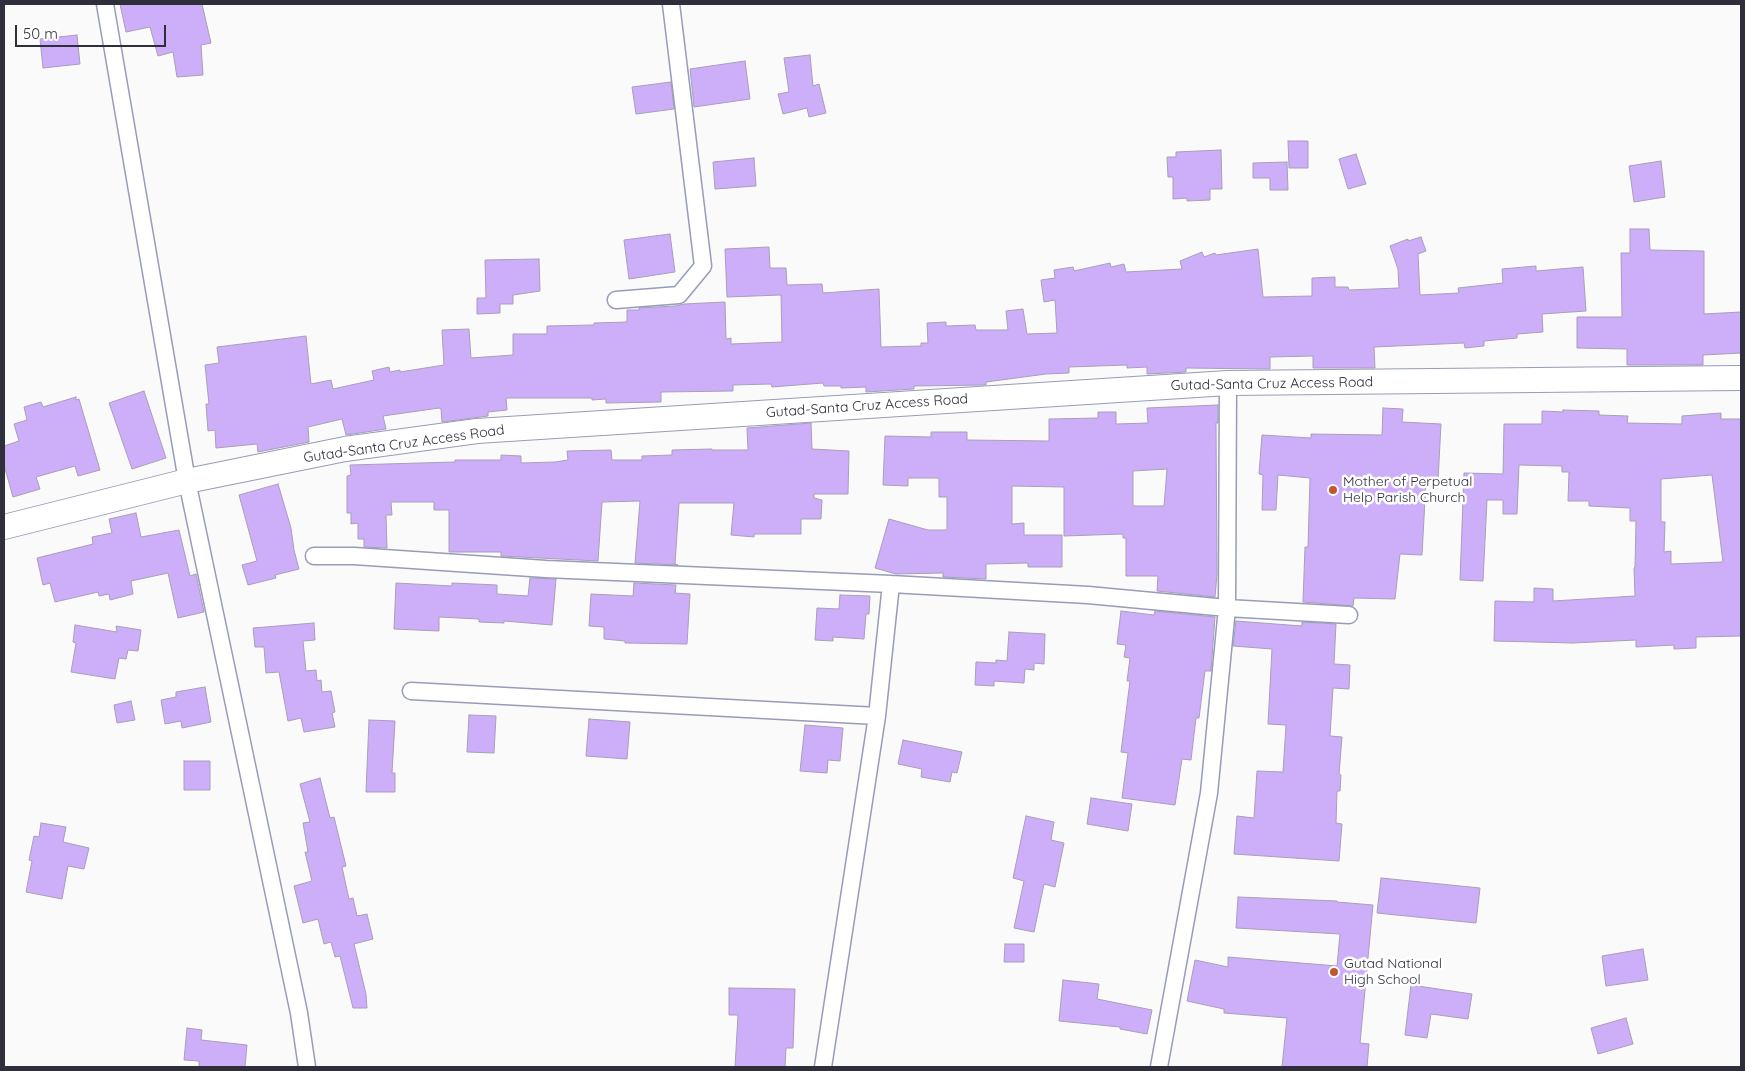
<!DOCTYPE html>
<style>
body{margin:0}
#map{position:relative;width:1745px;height:1071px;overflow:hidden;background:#fafafa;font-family:Quicksand,sans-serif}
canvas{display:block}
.frame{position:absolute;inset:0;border:5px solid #2e2f3b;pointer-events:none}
.scale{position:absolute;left:15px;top:25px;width:151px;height:22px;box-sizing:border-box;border:2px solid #2e2f3b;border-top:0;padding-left:6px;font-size:15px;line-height:18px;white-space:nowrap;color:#2e2f3b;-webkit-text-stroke:4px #fff;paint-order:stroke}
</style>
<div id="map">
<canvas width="1745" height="1071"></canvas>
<div class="frame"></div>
<div class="scale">50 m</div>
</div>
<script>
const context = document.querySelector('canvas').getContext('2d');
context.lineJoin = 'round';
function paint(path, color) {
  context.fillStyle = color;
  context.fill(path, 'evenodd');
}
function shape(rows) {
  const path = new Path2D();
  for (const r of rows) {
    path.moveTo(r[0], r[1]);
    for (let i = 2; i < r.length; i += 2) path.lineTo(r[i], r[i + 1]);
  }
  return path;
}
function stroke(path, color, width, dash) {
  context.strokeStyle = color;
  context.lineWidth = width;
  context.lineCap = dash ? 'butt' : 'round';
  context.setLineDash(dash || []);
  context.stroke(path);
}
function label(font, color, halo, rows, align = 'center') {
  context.font = font + ' Quicksand,sans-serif';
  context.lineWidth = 5;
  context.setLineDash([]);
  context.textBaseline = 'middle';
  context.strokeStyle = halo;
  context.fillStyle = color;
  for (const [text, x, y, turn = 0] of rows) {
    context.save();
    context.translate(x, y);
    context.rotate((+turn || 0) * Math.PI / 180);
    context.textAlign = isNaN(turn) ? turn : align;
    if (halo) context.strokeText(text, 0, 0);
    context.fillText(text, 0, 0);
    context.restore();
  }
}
const building = shape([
 [120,4,202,4,211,43,201,45,203,75,177,77,173,52,158,56,150,27,126,32,120,4],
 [77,35,80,64,43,68,40,39,77,35],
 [810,55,813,86,819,84,826,113,809,117,807,108,783,114,778,94,789,92,784,58,810,55],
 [745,61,750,99,694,107,690,69,745,61],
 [671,82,674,109,636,114,632,87,671,82],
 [1288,141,1308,141,1308,168,1289,168,1288,141],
 [1221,150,1222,189,1210,189,1210,200,1187,201,1187,198,1173,199,1173,177,1168,177,1167,157,1176,157,1176,152,1221,150],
 [1356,154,1366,184,1348,189,1339,159,1356,154],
 [754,158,756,186,715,189,713,162,754,158],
 [1661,161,1665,197,1634,202,1629,166,1661,161],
 [1287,162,1288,190,1270,190,1270,178,1253,178,1253,163,1287,162],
 [1630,229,1649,229,1650,250,1704,251,1704,314,1741,312,1741,353,1703,355,1703,365,1627,365,1627,349,1577,348,1577,317,1622,317,1621,253,1630,253,1630,229],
 [670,234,675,272,629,279,624,240,670,234],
 [1421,237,1426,251,1418,254,1420,295,1459,293,1458,288,1503,283,1502,269,1536,266,1536,271,1583,267,1586,311,1542,314,1543,332,1517,334,1517,338,1484,341,1484,346,1465,348,1464,343,1374,347,1375,368,1313,368,1313,356,1270,357,1270,369,1186,368,1186,372,1147,374,1147,367,1127,368,1127,365,1069,367,1069,373,1046,374,986,382,986,385,914,386,914,389,866,392,866,387,841,388,841,386,824,386,823,383,772,387,771,384,733,385,733,391,661,392,661,402,606,403,606,399,592,400,592,398,506,398,507,410,488,412,488,416,442,422,441,409,439,408,383,416,386,429,346,435,342,419,308,427,309,442,258,452,257,444,216,448,215,430,208,431,206,404,209,404,205,365,219,363,217,347,306,336,311,384,331,380,333,389,374,380,372,371,389,367,390,372,400,370,400,372,444,365,442,330,469,329,471,358,513,355,513,334,547,334,547,326,594,325,594,323,627,322,627,310,639,310,639,308,675,306,684,304,725,302,726,339,731,338,731,344,782,342,781,295,727,297,725,249,769,247,770,268,786,268,787,285,822,284,823,293,879,289,881,347,921,346,921,343,928,343,927,323,946,322,946,326,975,325,976,330,1008,330,1006,311,1023,309,1027,334,1057,333,1055,300,1044,302,1041,280,1055,278,1054,270,1073,267,1074,271,1110,263,1111,267,1124,264,1126,272,1182,269,1180,261,1202,252,1204,257,1215,253,1216,255,1258,249,1263,297,1312,296,1312,278,1335,277,1335,287,1348,287,1349,290,1399,288,1398,269,1390,246,1408,239,1408,241,1421,237],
 [539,259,540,291,513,295,513,304,500,304,500,313,477,314,477,298,486,298,485,260,539,259],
 [144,391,166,458,132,469,109,403,144,391],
 [76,397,76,400,79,399,100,470,78,476,75,466,36,477,40,489,13,497,4,465,4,446,19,441,14,424,27,420,24,407,41,402,43,407,76,397],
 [1218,405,1218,423,1216,423,1217,574,1215,597,1157,591,1158,576,1126,576,1126,538,1123,538,1123,534,1064,536,1064,487,1012,486,1012,524,1024,523,1024,535,1062,535,1062,567,1028,567,1028,563,986,564,986,579,943,577,943,573,896,574,875,568,889,519,928,530,947,530,947,497,939,497,939,478,908,478,908,486,883,485,885,436,931,437,931,432,967,432,967,440,1049,441,1049,419,1098,418,1098,412,1116,412,1116,424,1148,423,1147,408,1218,405],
 [1167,469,1164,506,1133,506,1133,471,1167,469],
 [1383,408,1403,409,1402,422,1441,424,1438,481,1426,481,1422,555,1400,554,1395,599,1354,598,1353,606,1303,602,1305,547,1308,547,1310,478,1278,475,1276,510,1262,510,1263,475,1259,474,1262,435,1311,438,1311,434,1382,435,1383,408],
 [1563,410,1599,411,1599,415,1628,416,1627,423,1682,424,1682,416,1721,413,1721,419,1741,419,1741,636,1696,637,1696,648,1674,649,1674,645,1636,647,1636,640,1573,643,1494,641,1495,601,1534,602,1534,588,1553,589,1553,601,1635,596,1634,568,1635,567,1636,521,1630,521,1630,508,1589,506,1589,501,1568,501,1569,472,1562,472,1562,466,1519,465,1517,514,1503,514,1503,500,1487,500,1483,581,1460,580,1464,473,1503,474,1504,424,1542,424,1542,411,1563,412,1563,410],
 [1712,475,1723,562,1671,564,1671,551,1664,552,1665,522,1661,522,1661,479,1712,475],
 [811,423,812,449,849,451,848,494,814,494,814,498,822,500,821,519,801,519,801,534,754,534,754,537,731,535,734,503,679,503,675,564,678,565,635,563,640,501,602,502,598,561,501,556,501,552,449,552,449,510,434,510,434,502,391,502,392,515,386,515,387,548,364,547,364,539,358,539,358,523,351,524,351,513,347,513,347,476,351,475,350,465,455,462,455,460,501,460,501,455,521,456,521,463,555,462,568,460,567,451,611,450,612,460,642,460,642,456,672,455,672,450,712,449,712,450,748,450,747,428,811,423],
 [278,484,291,528,294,550,299,569,275,575,276,578,248,585,242,565,257,561,239,495,278,484],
 [136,513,141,537,179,530,190,576,196,574,204,612,178,618,168,573,131,581,133,594,110,600,109,594,99,596,98,592,55,602,50,583,43,585,37,558,93,544,92,537,112,533,109,519,136,513],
 [530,578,556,579,552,625,504,621,504,623,479,622,479,619,439,617,439,631,394,629,396,583,452,586,452,583,497,585,497,594,528,596,530,578],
 [634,583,676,585,675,593,690,594,687,644,625,643,625,641,604,639,604,627,589,626,591,594,633,596,634,583],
 [840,595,870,596,869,614,866,614,864,639,833,637,833,641,815,640,817,608,839,609,840,595],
 [1121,611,1154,615,1155,611,1215,617,1211,671,1205,671,1199,718,1196,718,1191,760,1182,759,1175,805,1122,798,1128,753,1121,752,1130,681,1127,681,1130,658,1124,657,1126,645,1117,644,1121,611],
 [1236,621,1302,626,1302,622,1336,624,1334,664,1350,665,1349,689,1333,688,1330,736,1342,737,1339,774,1341,775,1340,791,1337,791,1336,823,1342,824,1339,861,1234,854,1237,816,1254,818,1257,771,1283,772,1286,725,1268,724,1272,649,1233,646,1236,621],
 [314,623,315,640,303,641,306,671,316,670,317,681,321,680,322,692,331,691,335,712,332,713,335,727,304,732,301,718,288,721,279,672,266,673,264,647,255,647,253,628,314,623],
 [75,625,117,632,116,626,141,630,138,651,128,650,126,659,119,658,115,679,71,672,76,643,73,642,75,625],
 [1009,632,1045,634,1044,664,1034,663,1034,670,1025,669,1024,683,994,681,994,686,975,685,976,662,996,663,996,660,1007,661,1009,632],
 [205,687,211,722,182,728,181,721,165,724,161,700,176,697,176,692,205,687],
 [131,701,135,720,117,723,114,705,131,701],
 [469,715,496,716,494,753,467,752,469,715],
 [589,719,630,722,627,759,586,756,589,719],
 [369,720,395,721,392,773,395,773,395,792,366,792,369,720],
 [805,725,843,728,840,761,828,760,827,773,800,771,805,725],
 [903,740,962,752,957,773,952,772,950,782,921,777,922,769,898,764,903,740],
 [184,761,210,761,210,790,184,790,184,761],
 [320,778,330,818,334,817,346,866,342,867,349,899,353,898,357,916,367,914,373,939,354,944,366,994,367,1008,353,1008,340,956,335,957,331,942,324,944,318,919,303,923,294,886,312,881,305,852,308,852,303,823,310,822,300,784,320,778],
 [1091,798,1132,804,1128,831,1087,824,1091,798],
 [1026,816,1054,822,1051,840,1064,843,1055,887,1044,884,1034,932,1014,928,1024,881,1013,878,1026,816],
 [41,823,66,827,63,842,89,848,84,869,68,866,62,899,26,892,32,861,29,860,34,836,39,837,41,823],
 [1381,878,1480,888,1476,923,1377,913,1381,878],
 [1238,897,1337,901,1337,902,1373,905,1360,1043,1369,1044,1367,1067,1282,1067,1287,1018,1224,1013,1224,1009,1187,1001,1195,960,1228,967,1228,957,1337,966,1340,934,1236,928,1238,897],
 [1005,944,1024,944,1024,962,1004,962,1005,944],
 [1643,949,1648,980,1606,986,1602,956,1643,949],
 [1063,980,1099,984,1097,999,1152,1010,1147,1034,1120,1029,1120,1027,1059,1021,1063,980],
 [1411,985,1472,994,1468,1019,1431,1014,1427,1038,1405,1035,1411,985],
 [729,988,795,989,793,1048,786,1048,785,1067,735,1067,738,1015,729,1015,729,988],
 [1626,1018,1633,1044,1598,1054,1591,1028,1626,1018],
 [187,1028,202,1030,201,1040,247,1045,245,1067,199,1067,199,1061,184,1060,187,1028]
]);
const street = shape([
 [105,4,187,481,299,1013,307,1067],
 [616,300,679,295,703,266,671,4],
 [314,556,354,556,546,569,891,584,1088,595,1227,608,1349,615],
 [411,691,877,716],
 [823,1067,877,716,891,584],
 [1159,1067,1209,793,1227,608,1228,383]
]);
const secondary = shape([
 [4,527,187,481,345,449,477,431,1228,383,1741,378]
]);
const markers = [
 [1333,490,5,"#bf582e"],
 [1334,972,5,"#bf582e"]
];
const streetNames = [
 ["Gutad-Santa Cruz Access Road",1272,384,-1],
 ["Gutad-Santa Cruz Access Road",867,406,-4],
 ["Gutad-Santa Cruz Access Road",404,444,-8]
];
const poiNames = [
 ["Mother of Perpetual",1343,482],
 ["Help Parish Church",1343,498],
 ["Gutad National",1344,964],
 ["High School",1344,980]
];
paint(building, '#cdaef9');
stroke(building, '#a99eba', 1);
stroke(street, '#979cb8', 19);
stroke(secondary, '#979cb8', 26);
stroke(street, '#fff', 16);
stroke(secondary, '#fff', 24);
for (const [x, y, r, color] of markers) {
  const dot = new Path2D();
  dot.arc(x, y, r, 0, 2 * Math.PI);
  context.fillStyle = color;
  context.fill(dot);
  stroke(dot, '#fff', 2);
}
label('14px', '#2e2f3b', '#fff', streetNames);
label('14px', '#2e2f3b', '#fff', poiNames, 'left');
</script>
